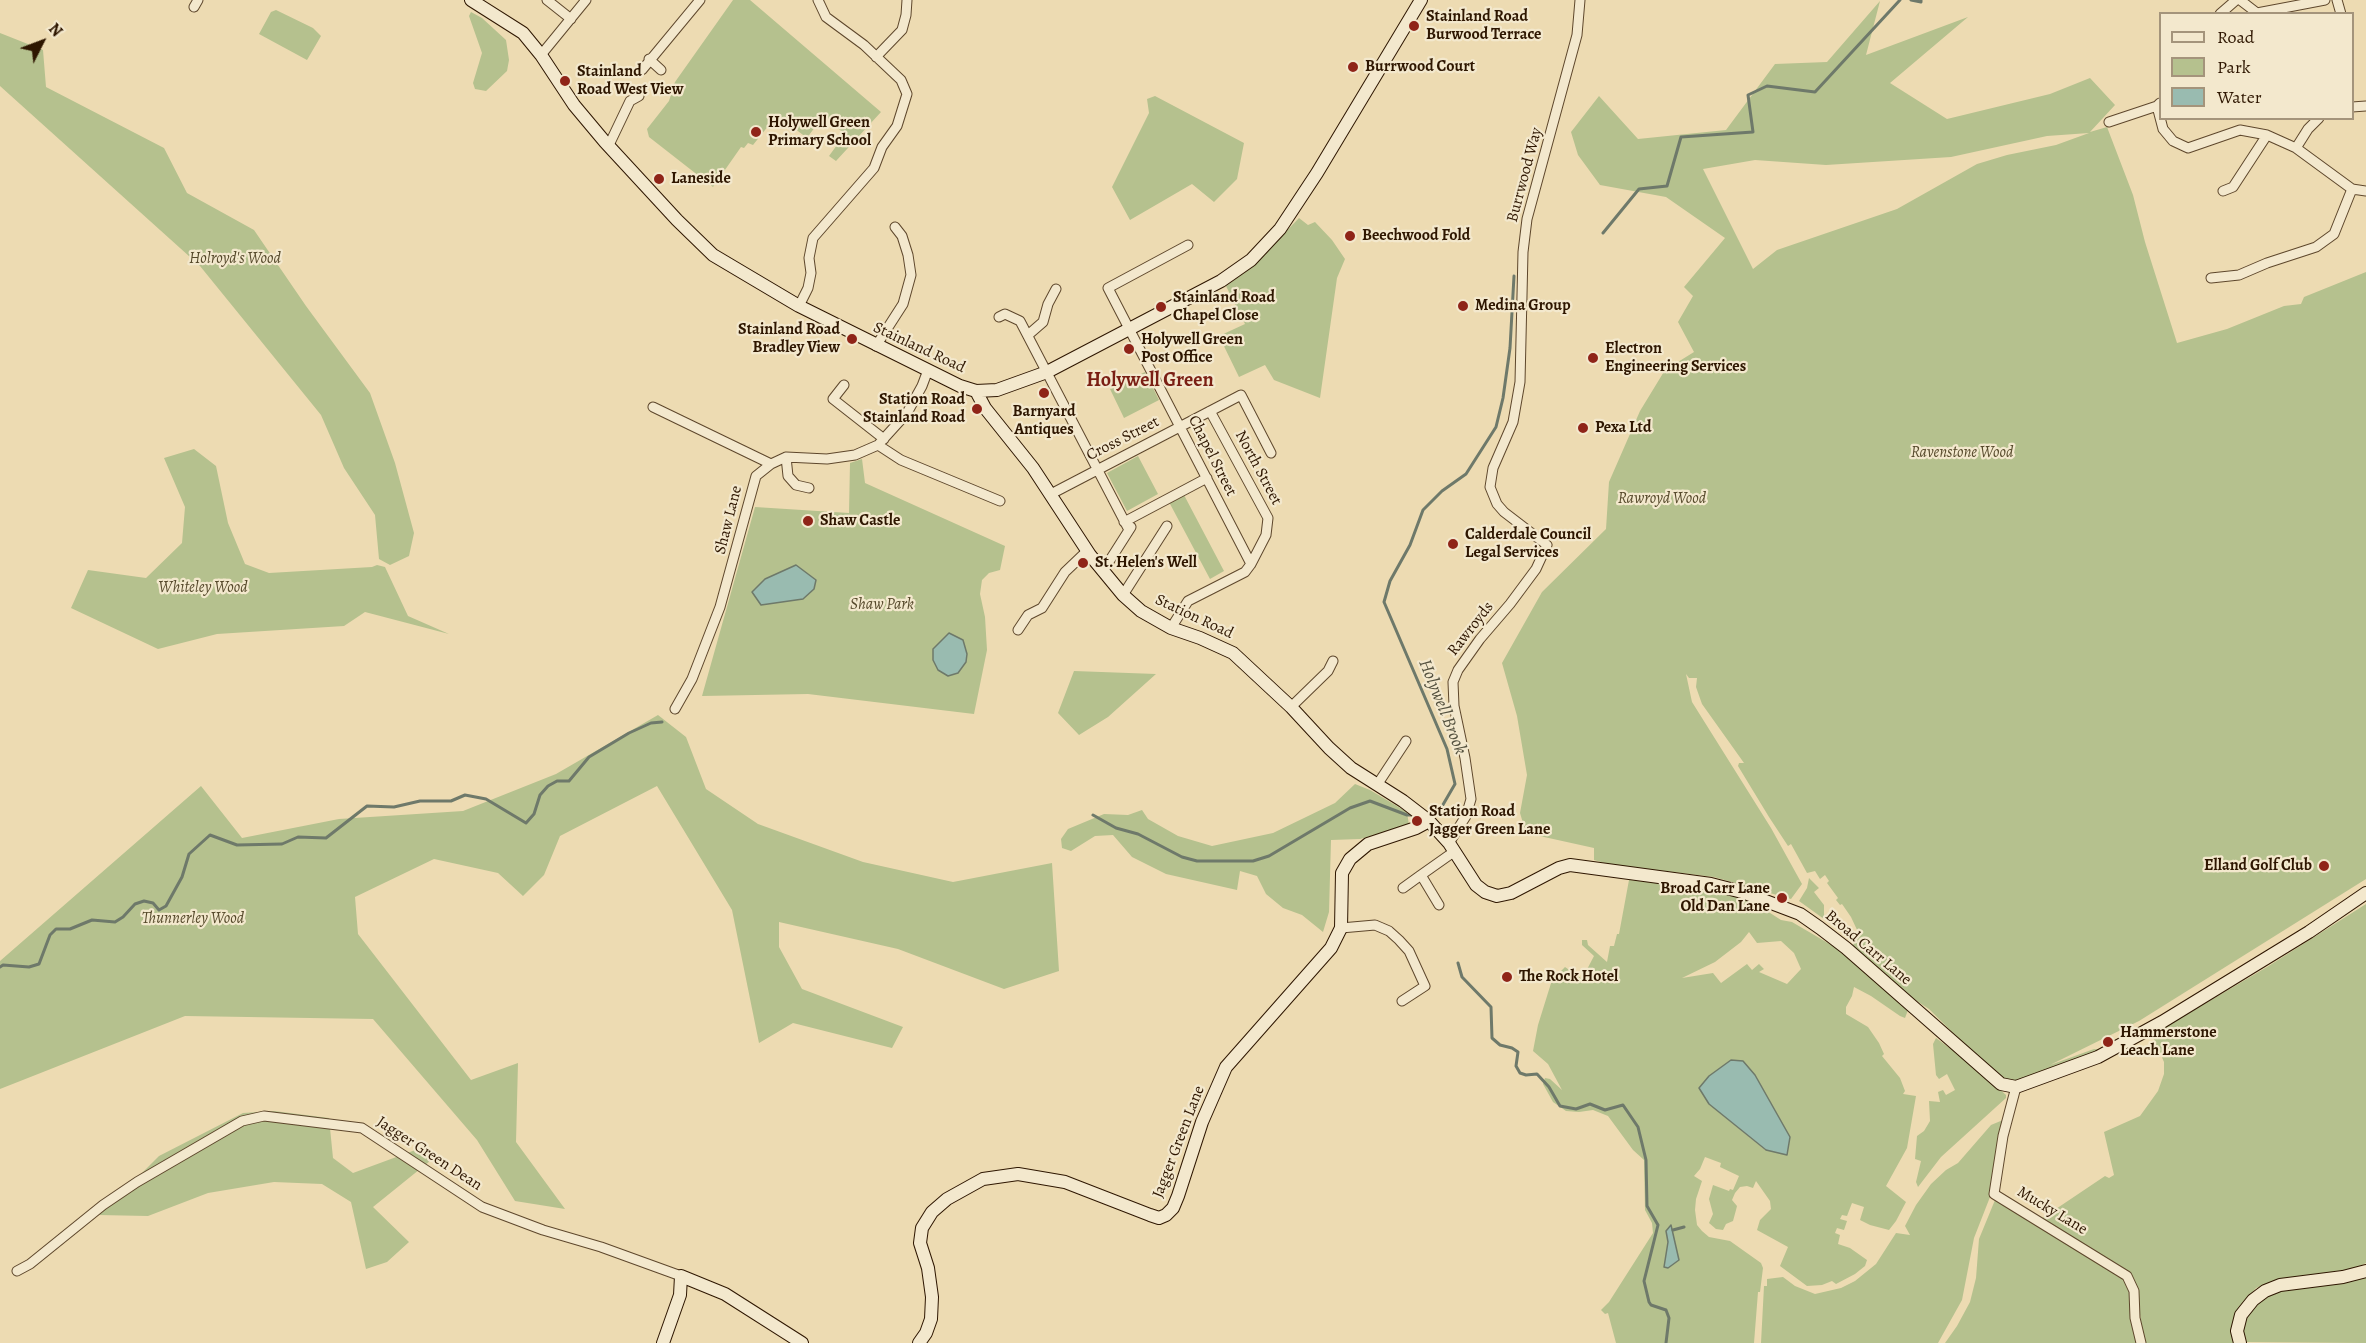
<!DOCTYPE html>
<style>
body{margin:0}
#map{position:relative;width:2366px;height:1343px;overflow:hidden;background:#eddbb2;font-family:Alegreya,serif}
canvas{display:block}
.legend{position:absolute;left:2159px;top:12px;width:195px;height:108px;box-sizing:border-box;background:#f3e8cd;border:2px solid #a4947b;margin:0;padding:8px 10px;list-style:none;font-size:18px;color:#2e1600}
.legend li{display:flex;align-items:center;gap:12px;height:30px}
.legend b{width:30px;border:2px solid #a4947b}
.north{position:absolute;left:12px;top:12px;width:60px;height:60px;-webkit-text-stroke:4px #f3e8cd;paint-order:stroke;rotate:48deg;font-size:16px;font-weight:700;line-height:24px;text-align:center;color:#2e1600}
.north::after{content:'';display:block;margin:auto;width:21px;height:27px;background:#2e1600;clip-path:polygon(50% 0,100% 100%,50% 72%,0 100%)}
</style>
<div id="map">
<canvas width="2366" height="1343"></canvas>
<ul class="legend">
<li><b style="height:8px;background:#f3e8cd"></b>Road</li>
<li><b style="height:16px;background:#b5c18e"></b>Park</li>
<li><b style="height:16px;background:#99bbb0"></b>Water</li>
</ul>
<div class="north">N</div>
</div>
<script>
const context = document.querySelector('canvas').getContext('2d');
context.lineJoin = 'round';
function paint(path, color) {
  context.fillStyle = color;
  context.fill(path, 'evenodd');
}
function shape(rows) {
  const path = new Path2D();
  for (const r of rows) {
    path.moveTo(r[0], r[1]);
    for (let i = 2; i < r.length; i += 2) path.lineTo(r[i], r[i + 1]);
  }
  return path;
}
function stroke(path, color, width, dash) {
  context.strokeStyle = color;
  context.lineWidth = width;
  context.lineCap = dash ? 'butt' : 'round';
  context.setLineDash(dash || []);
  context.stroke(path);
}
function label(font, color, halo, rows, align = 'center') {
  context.font = font + ' Alegreya,serif';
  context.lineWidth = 4.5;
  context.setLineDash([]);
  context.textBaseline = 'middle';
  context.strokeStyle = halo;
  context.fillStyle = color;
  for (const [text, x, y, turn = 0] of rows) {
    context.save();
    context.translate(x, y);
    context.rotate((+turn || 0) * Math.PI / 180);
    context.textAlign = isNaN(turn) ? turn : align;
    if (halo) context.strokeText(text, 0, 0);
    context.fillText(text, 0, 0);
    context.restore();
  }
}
const green = shape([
 [733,0,750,0,881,112,836,161,829,156,845,134,823,116,807,138,777,115,753,145,748,143,744,148,741,147,713,187,649,137,647,129,669,101,675,82],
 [1880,1,1866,55,1968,17,1890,83,1947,119,2050,94,2090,78,2115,105,2090,132,2107,127,2133,195,2145,242,2177,343,2227,329,2284,306,2301,304,2304,297,2366,272,2366,879,2139,1021,2050,1065,2094,1049,2106,1050,2010,1084,1965,1045,1929,1009,1900,990,1852,948,1858,932,1851,917,1842,904,1840,905,1836,900,1838,898,1827,883,1829,881,1825,875,1820,879,1815,871,1807,873,1791,844,1788,846,1769,817,1738,766,1739,763,1744,763,1702,704,1696,687,1697,678,1689,678,1686,674,1692,702,1771,828,1802,884,1791,899,1714,877,1608,864,1594,860,1594,848,1526,833,1520,813,1527,775,1517,716,1502,663,1542,592,1606,529,1609,482,1640,411,1665,370,1694,352,1678,322,1693,296,1684,287,1725,238,1666,197,1600,185,1578,155,1571,132,1599,96,1638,139,1726,130,1775,64,1827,62],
 [2089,133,2056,145,2007,155,1977,164,1897,209,1777,250,1753,269,1703,169,1755,160,1826,165,1951,157,2047,136],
 [276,10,313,28,321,36,307,60,259,34,271,12],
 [471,12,482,18,506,40,509,60,507,71,486,91,475,89,473,83,482,53,469,16],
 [0,33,43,50,46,87,164,148,187,193,254,230,306,306,370,393,395,463,414,533,409,556,390,565,379,559,375,515,344,468,321,415,200,266,0,86],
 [1155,96,1244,143,1237,179,1214,202,1192,184,1130,220,1112,187,1149,113,1147,99],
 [1299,218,1308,225,1315,222,1332,240,1345,259,1337,278,1320,398,1274,380,1265,365,1239,377,1219,336,1245,324,1226,286,1251,268],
 [1145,372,1159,400,1124,418,1110,389],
 [194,449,216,466,228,523,245,564,269,573,372,567,377,565,385,567,408,616,449,634,365,612,344,626,217,634,158,649,71,608,88,570,146,578,182,543,185,507,164,458],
 [1138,456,1158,494,1127,511,1107,473],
 [862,459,865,483,1005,546,1000,570,989,573,982,580,980,594,985,617,987,650,974,714,808,694,702,696,755,507,849,513,850,463],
 [1184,495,1224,571,1210,579,1169,502],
 [1074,671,1156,674,1108,717,1079,735,1058,713],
 [658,715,686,737,706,789,758,824,863,862,953,882,1052,863,1059,971,1004,989,898,949,779,922,779,947,802,989,903,1027,892,1048,793,1023,759,1043,732,910,657,786,560,836,544,875,523,896,498,873,434,859,355,897,358,934,471,1080,518,1063,516,1142,565,1209,515,1201,477,1140,373,1019,185,1016,0,1089,0,961,201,786,242,838,339,819,463,811,556,774],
 [1355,784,1370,790,1407,812,1409,825,1360,839,1331,840,1329,912,1323,932,1302,915,1283,908,1266,894,1257,876,1240,871,1237,890,1166,874,1132,857,1113,835,1095,836,1071,851,1062,848,1061,839,1068,829,1104,814,1128,815,1142,810,1148,819,1178,836,1212,846,1273,833,1335,803],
 [1809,878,1819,888,1814,892,1824,905,1824,919,1799,901,1807,888],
 [1629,880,1711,889,1769,908,1767,911,1781,920,1792,922,1845,953,1908,1010,1905,1018,1900,1016,1871,996,1854,987,1852,996,1846,1007,1846,1014,1868,1027,1879,1043,1884,1054,1882,1056,1900,1078,1905,1091,1903,1094,1916,1096,1907,1148,1886,1186,1906,1202,1896,1221,1889,1230,1870,1225,1860,1220,1864,1207,1852,1203,1847,1216,1842,1215,1840,1219,1847,1221,1844,1230,1837,1228,1835,1233,1840,1235,1838,1244,1850,1248,1867,1260,1865,1266,1855,1274,1836,1284,1832,1281,1822,1285,1807,1286,1780,1266,1788,1247,1757,1230,1760,1220,1771,1209,1770,1201,1756,1181,1753,1188,1747,1186,1740,1187,1735,1193,1732,1200,1737,1206,1736,1210,1733,1221,1726,1224,1723,1230,1716,1229,1709,1223,1713,1214,1709,1199,1713,1185,1729,1191,1730,1189,1733,1190,1739,1176,1720,1167,1721,1163,1705,1157,1700,1169,1694,1176,1702,1181,1696,1199,1695,1210,1697,1225,1702,1231,1709,1237,1730,1241,1761,1263,1763,1268,1760,1292,1758,1292,1754,1343,1616,1343,1608,1313,1605,1314,1601,1310,1609,1302,1653,1233,1652,1223,1645,1210,1644,1160,1633,1150,1608,1116,1593,1110,1579,1112,1566,1111,1553,1102,1543,1084,1545,1078,1550,1079,1562,1090,1548,1064,1533,1051,1538,1025,1552,980,1565,967,1582,979,1594,956,1582,945,1582,940,1587,940,1588,945,1607,962,1610,946,1614,946,1617,934,1619,934],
 [1749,932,1757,943,1781,941,1794,953,1801,969,1787,984,1759,972,1764,969,1759,964,1752,970,1747,964,1721,983,1713,973,1682,978,1715,962,1741,942],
 [1755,1075,1790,1137,1765,1150,1709,1104],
 [2366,904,2366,1263,2355,1269,2332,1274,2283,1278,2256,1288,2237,1310,2231,1328,2233,1343,2144,1343,2136,1286,2041,1219,2105,1176,2109,1178,2114,1175,2104,1132,2140,1116,2158,1091,2164,1074,2164,1062,2152,1035,2267,967],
 [1936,1038,1974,1066,2006,1095,2006,1098,1941,1157,1918,1187,1916,1182,1921,1161,1915,1159,1917,1136,1924,1131,1930,1121,1929,1101,1940,1102,1938,1092,1943,1090,1946,1095,1955,1090,1947,1074,1939,1079,1936,1075,1933,1044],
 [274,1111,329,1118,333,1158,353,1173,418,1149,430,1161,373,1207,409,1242,387,1262,366,1269,351,1202,322,1184,274,1182,208,1193,148,1216,98,1215,112,1203,159,1156,243,1113],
 [2003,1120,1990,1197,1974,1238,1962,1300,1938,1343,1761,1343,1764,1286,1767,1286,1767,1279,1783,1277,1795,1286,1815,1294,1841,1288,1855,1281,1876,1264,1896,1233,1910,1235,1905,1226,1916,1205,1931,1184,1946,1170,1958,1163,1991,1125],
 [1995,1200,2122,1274,2130,1285,2139,1343,1945,1343,1957,1326,1970,1302,1976,1278,1979,1239],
 [2366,1277,2366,1343,2247,1342,2243,1330,2245,1320,2260,1300,2277,1291]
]);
const water = shape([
 [796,565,816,580,814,589,803,599,761,605,752,592,765,579,796,565],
 [949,633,963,640,967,654,966,662,958,673,948,676,938,670,933,660,933,649,949,633],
 [1731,1060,1743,1061,1755,1075,1790,1137,1787,1155,1766,1150,1709,1104,1699,1088,1709,1076,1731,1060],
 [1671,1225,1679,1260,1668,1268,1664,1267,1668,1242,1666,1231,1671,1225]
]);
const stream = shape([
 [1911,0,1921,2,1921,0],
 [1603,233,1639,189,1667,186,1681,137,1753,132,1748,95,1767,86,1815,92,1900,0],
 [1093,815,1116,828,1138,834,1182,857,1197,861,1253,861,1269,856,1350,808,1370,801,1407,815,1414,815],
 [1429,815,1437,815,1455,784,1447,749,1384,602,1390,581,1410,545,1423,510,1442,491,1466,474,1496,427,1503,398,1510,348,1514,276],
 [1458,963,1462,977,1491,1007,1492,1038,1500,1045,1512,1048,1518,1052,1516,1066,1520,1073,1526,1075,1537,1074,1549,1087,1560,1106,1576,1109,1590,1104,1605,1110,1623,1105,1638,1127,1646,1160,1647,1206,1658,1225,1644,1281,1649,1302,1651,1305,1666,1310,1669,1318,1666,1343],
 [0,967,3,965,29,967,39,964,50,935,56,929,70,929,92,920,115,922,123,917,135,904,144,901,153,903,159,910,166,906,182,877,189,854,210,835,237,845,282,844,298,837,326,838,367,806,394,807,420,801,451,801,465,795,486,799,526,823,534,814,540,795,548,786,557,781,569,781,589,757,629,733,651,723,662,722],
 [1673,1230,1684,1227]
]);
const street = shape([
 [547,0,571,19],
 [2240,0,2257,13,2325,0],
 [2337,0,2341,14],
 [194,7,198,0],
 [2220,14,2236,0],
 [541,55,586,0],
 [876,57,902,30,906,15,907,0],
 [649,59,661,70],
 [642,70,700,0],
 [2157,106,2163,129,2173,141,2188,148,2240,130,2267,135,2296,148,2352,189,2366,191],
 [2352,107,2366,106],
 [2109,122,2157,106,2160,103],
 [609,145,630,101,639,96],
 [2296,148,2308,129,2319,118],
 [2223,191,2233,187,2267,135],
 [1188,245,1108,288,1251,564],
 [2211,278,2239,275,2267,263,2316,247,2334,234,2352,189],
 [799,306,808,288,811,273,809,258,813,238,874,168,882,147,897,126,907,94,901,80,864,45,826,17,818,0],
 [999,317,1005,314,1020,321,1129,530],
 [1028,335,1043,322,1048,304,1056,289],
 [876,346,903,304,911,275,908,255,902,236,895,227],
 [844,385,833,399,884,439],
 [653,407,771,464],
 [878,445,901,460,1000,501],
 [786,457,788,476,796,485,809,488],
 [1051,494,1241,395,1271,453],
 [1124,522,1207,478],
 [1103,571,1131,527],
 [1123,595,1167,526],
 [1171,628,1188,601,1245,572,1251,564,1266,535,1268,518,1210,411],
 [1018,630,1028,615,1042,608,1065,572,1087,551],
 [1291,707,1328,671,1333,661],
 [675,709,692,679,720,607,756,476,771,464,786,457,827,459,855,455,878,445,907,413,922,386,928,370],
 [1377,785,1406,741],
 [1449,843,1466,816,1471,799,1465,758,1454,706,1453,682,1458,670,1480,639,1510,604,1536,569,1547,545,1504,512,1497,504,1490,487,1493,468,1513,422,1520,382,1523,252,1527,219,1577,35,1580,0],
 [1403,888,1421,875],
 [1439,905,1421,875,1455,851],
 [1341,928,1375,925,1389,931,1399,940,1409,951,1425,986,1402,1001],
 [2016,1087,2003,1136,1994,1194,2127,1276,2134,1291,2135,1318,2141,1343],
 [17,1271,30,1264,103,1205,137,1182,242,1121,264,1116,362,1128,482,1207,543,1230,601,1247,681,1276]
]);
const secondary = shape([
 [471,0,523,33,541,55,574,105,605,142,677,220,713,255,799,306,960,386,976,391,997,390,1047,372,1221,281,1251,260,1280,229,1317,173,1421,0],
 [976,391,985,408,1033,468,1090,555,1123,595,1141,611,1171,628,1200,638,1233,653,1291,707,1329,748,1351,768,1403,801,1429,821,1449,843,1476,885,1485,892,1497,896,1511,893,1559,868,1570,865,1711,884,1742,892,1800,914,1820,928,1846,948,2001,1084,2016,1087,2098,1057,2162,1022,2309,932,2366,893],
 [663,1343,680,1295,681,1276,725,1294,802,1343],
 [919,1343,926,1333,931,1319,932,1297,928,1268,920,1243,922,1228,932,1212,947,1199,983,1179,1018,1174,1065,1182,1150,1215,1159,1218,1166,1215,1173,1208,1178,1196,1202,1122,1226,1067,1331,948,1341,928,1342,873,1350,859,1368,844,1416,828,1429,821],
 [2240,1343,2237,1331,2241,1315,2253,1300,2265,1291,2280,1285,2343,1277,2366,1271]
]);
const markers = [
 [1414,26,6,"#8f2418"],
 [1353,67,6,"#8f2418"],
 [565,81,6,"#8f2418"],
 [756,132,6,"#8f2418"],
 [659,179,6,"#8f2418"],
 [1350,236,6,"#8f2418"],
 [1463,306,6,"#8f2418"],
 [1161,307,6,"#8f2418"],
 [852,339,6,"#8f2418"],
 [1129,349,6,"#8f2418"],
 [1593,358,6,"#8f2418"],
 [1044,393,6,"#8f2418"],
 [977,409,6,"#8f2418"],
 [1583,428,6,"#8f2418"],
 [808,521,6,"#8f2418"],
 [1453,544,6,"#8f2418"],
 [1083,563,6,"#8f2418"],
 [1417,821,6,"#8f2418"],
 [2324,866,6,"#8f2418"],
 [1782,898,6,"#8f2418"],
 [1507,977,6,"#8f2418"],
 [2108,1042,6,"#8f2418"]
];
const poiNames = [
 ["Stainland Road",1426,17],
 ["Burwood Terrace",1426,35],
 ["Burrwood Court",1365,67],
 ["Stainland",577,72],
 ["Road West View",577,90],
 ["Holywell Green",768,123],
 ["Primary School",768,141],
 ["Laneside",671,179],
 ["Beechwood Fold",1362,236],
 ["Stainland Road",1173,298],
 ["Chapel Close",1173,316],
 ["Medina Group",1475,306],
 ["Stainland Road",840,330,"right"],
 ["Bradley View",840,348,"right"],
 ["Holywell Green",1141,340],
 ["Post Office",1141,358],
 ["Electron",1605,349],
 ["Engineering Services",1605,367],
 ["Station Road",965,400,"right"],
 ["Stainland Road",965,418,"right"],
 ["Barnyard",1044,412,"center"],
 ["Antiques",1044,430,"center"],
 ["Pexa Ltd",1595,428],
 ["Shaw Castle",820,521],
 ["Calderdale Council",1465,535],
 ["Legal Services",1465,553],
 ["St. Helen's Well",1095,563],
 ["Station Road",1429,812],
 ["Jagger Green Lane",1429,830],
 ["Elland Golf Club",2312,866,"right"],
 ["Broad Carr Lane",1770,889,"right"],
 ["Old Dan Lane",1770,907,"right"],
 ["The Rock Hotel",1519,977],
 ["Hammerstone",2120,1033],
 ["Leach Lane",2120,1051]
];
const streetNames = [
 ["Burrwood Way",1525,175,-75],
 ["Stainland Road",919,348,25],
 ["Cross Street",1123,439,-27],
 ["Chapel Street",1212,456,63],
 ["North Street",1258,468,62],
 ["Shaw Lane",729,520,-76],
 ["Station Road",1194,617,25],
 ["Rawroyds",1471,629,-52],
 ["Broad Carr Lane",1868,948,40],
 ["Jagger Green Lane",1179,1142,-69],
 ["Jagger Green Dean",429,1154,33],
 ["Mucky Lane",2052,1211,31]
];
const parkNames = [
 ["Holroyd's Wood",235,259],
 ["Ravenstone Wood",1962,453],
 ["Rawroyd Wood",1662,499],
 ["Whiteley Wood",203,588],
 ["Shaw Park",882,605],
 ["Thunnerley Wood",193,919]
];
const waterNames = [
 ["Holywell Brook",1442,707,68]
];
const quarterNames = [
 ["Holywell Green",1150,381]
];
paint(green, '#b5c18e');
paint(water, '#99bbb0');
stroke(water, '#6e796a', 1.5);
stroke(stream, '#6e796a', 3);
stroke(street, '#5e472c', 11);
stroke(secondary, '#2e1600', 14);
stroke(street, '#f3e8cd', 9);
stroke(secondary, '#f3e8cd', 12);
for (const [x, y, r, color] of markers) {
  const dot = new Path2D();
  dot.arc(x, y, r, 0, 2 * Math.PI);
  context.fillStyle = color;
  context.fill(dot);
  stroke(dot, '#f3e8cd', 2);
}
label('bold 16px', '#2e1600', '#f3e8cd', poiNames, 'left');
label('16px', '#2e1600', '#f3e8cd', streetNames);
label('italic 16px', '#56492b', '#f3e8cd', parkNames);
label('italic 18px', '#53503e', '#f3e8cd', waterNames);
label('bold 20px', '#7a1f14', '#f3e8cd', quarterNames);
</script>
